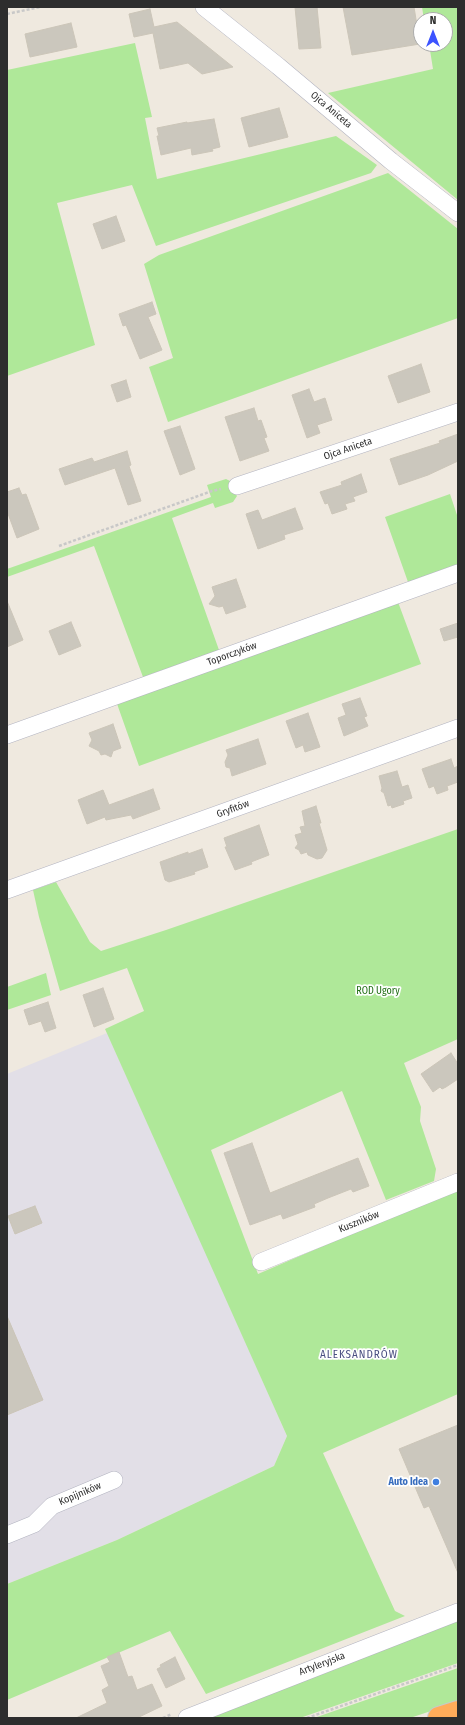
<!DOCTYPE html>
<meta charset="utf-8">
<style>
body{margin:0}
#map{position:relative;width:465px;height:1725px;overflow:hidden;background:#efe9df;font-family:"Fira Sans Condensed",sans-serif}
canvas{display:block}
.frame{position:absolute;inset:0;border:8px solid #2d2d2d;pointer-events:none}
.north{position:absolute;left:413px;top:12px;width:40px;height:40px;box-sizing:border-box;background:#fff;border:1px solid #ababab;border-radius:50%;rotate:0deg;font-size:11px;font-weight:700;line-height:16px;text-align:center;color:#2d2d2d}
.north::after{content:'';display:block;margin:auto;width:14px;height:18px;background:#3c53ff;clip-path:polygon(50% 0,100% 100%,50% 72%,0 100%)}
</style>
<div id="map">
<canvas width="465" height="1725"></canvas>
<div class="frame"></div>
<div class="north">N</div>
</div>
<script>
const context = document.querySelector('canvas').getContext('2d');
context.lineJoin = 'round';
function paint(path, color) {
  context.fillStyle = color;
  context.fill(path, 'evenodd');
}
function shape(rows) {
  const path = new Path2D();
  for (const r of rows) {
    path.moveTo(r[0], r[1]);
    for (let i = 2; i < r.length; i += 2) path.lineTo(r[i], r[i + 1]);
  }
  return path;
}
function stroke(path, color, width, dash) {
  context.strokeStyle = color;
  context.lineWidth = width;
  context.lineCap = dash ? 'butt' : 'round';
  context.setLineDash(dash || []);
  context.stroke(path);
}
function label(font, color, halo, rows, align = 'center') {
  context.font = font + ' "Fira Sans Condensed",sans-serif';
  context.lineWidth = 3.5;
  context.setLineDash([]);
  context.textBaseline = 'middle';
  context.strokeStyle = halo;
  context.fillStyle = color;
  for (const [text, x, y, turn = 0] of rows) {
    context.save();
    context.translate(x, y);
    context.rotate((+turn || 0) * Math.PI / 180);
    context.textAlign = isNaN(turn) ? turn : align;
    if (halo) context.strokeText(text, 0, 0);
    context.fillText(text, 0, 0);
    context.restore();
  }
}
const industrial = shape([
 [107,1033,211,1264,287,1436,274,1466,117,1540,7,1584,7,1074]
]);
const green = shape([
 [422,7,458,7,458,200,328,93,433,69,429,44,445,44,445,20,424,20],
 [135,43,152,117,145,118,157,179,336,136,377,165,371,173,156,246,132,185,57,203,95,345,7,376,7,70],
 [388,173,458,229,458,318,168,422,149,367,173,358,144,264,159,255],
 [226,479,232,482,233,490,237,496,233,502,215,508,213,503,172,518,219,650,143,677,94,546,7,577,7,569,211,497,207,485],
 [450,494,458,518,458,564,408,582,385,517],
 [398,602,421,664,139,766,116,701],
 [458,829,458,1039,404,1063,421,1107,420,1121,436,1169,434,1181,386,1200,342,1091,211,1150,258,1274,458,1188,458,1394,323,1453,395,1611,405,1616,206,1694,170,1631,7,1700,7,1584,117,1540,274,1466,287,1436,105,1029,144,1011,127,968,60,991,39,917,33,890,56,882,90,942,101,951,166,930],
 [46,973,51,995,7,1010,7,987],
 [458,1620,458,1663,300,1718,205,1718],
 [458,1668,458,1702,410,1718,314,1718]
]);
const building = shape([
 [295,7,317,7,321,48,299,49,295,7],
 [343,7,414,7,420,44,352,55,343,7],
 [150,9,154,27,177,22,233,67,202,74,188,63,160,69,153,33,134,37,129,14,150,9],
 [71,23,77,47,30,57,25,34,71,23],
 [279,108,288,137,249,147,241,118,279,108],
 [214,119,220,147,212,149,213,151,192,155,191,148,161,155,157,136,159,136,157,128,187,122,187,123,214,119],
 [116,216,125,241,102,249,93,224,116,216],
 [152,302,156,314,148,317,162,350,140,359,126,325,123,326,119,314,152,302],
 [421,364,430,392,398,403,388,376,421,364],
 [126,380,131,397,117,402,111,385,126,380],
 [309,389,314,402,325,398,332,420,317,425,320,433,307,438,292,395,309,389],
 [254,408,258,421,261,420,267,437,264,438,269,451,240,461,225,417,254,408],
 [180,426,195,469,180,475,164,431,180,426],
 [458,434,458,461,428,475,399,485,390,459,440,443,439,441,458,434],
 [127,451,131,465,129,466,141,501,128,505,115,468,65,485,59,469,92,458,94,462,127,451],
 [361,474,367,492,353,497,355,501,345,504,347,509,332,514,328,503,325,504,320,492,342,485,341,482,361,474],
 [19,488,22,495,26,494,39,529,17,538,7,511,7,492,19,488],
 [295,508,303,529,284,535,285,539,258,549,246,514,258,510,262,520,295,508],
 [236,579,246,607,226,614,223,606,219,607,209,604,215,596,212,587,236,579],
 [7,601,23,640,7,647,7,601],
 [71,622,81,646,59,655,49,631,71,622],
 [458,623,458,637,444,641,440,629,458,623],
 [360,698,367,716,364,717,368,726,344,736,338,718,346,715,342,704,360,698],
 [308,713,320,747,305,752,303,745,296,748,286,721,308,713],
 [113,724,121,748,113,751,111,757,105,754,101,755,99,751,89,746,92,740,89,733,113,724],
 [258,739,266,764,232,776,230,768,226,767,225,762,228,755,226,750,258,739],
 [451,759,454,768,458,766,458,782,447,786,448,790,437,794,434,786,429,788,422,769,451,759],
 [397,771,402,787,408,785,412,798,403,801,404,804,392,808,391,805,388,806,384,793,381,791,382,788,379,776,397,771],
 [153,789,160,809,133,819,131,815,106,820,105,817,87,824,78,800,103,790,109,805,153,789],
 [316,806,321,823,319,823,327,850,322,858,317,859,308,855,307,852,301,854,299,850,295,848,298,844,295,835,302,833,300,827,305,826,302,811,316,806],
 [259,825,269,855,251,862,252,864,235,870,225,847,227,847,224,838,259,825],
 [202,849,208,867,194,872,195,874,169,882,165,880,160,862,188,852,188,854,202,849],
 [103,988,114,1019,94,1027,83,995,103,988],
 [48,1002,56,1028,45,1032,41,1021,29,1025,24,1010,48,1002],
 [451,1053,458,1064,458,1079,446,1087,442,1089,440,1087,433,1092,421,1074,451,1053],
 [252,1143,270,1193,358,1158,369,1186,353,1192,351,1189,328,1198,314,1204,315,1207,283,1219,281,1214,250,1225,224,1153,252,1143],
 [35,1206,42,1223,15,1234,8,1216,35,1206],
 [7,1316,43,1400,7,1415,7,1316],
 [458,1425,458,1573,429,1506,424,1508,399,1449,458,1425],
 [119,1652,128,1677,132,1676,137,1690,152,1684,162,1706,137,1718,76,1718,107,1703,102,1690,109,1686,101,1666,110,1662,107,1657,119,1652],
 [175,1657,185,1679,166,1688,157,1669,161,1667,160,1665,175,1657]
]);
const path = shape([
 [7,14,40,7],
 [59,546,212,491,221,489],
 [163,1718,172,1714],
 [307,1718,458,1665]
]);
const minor = shape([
 [204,7,278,66,391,161,458,213],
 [237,486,458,412],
 [7,735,458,573],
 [7,890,458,728],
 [261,1262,458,1182],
 [7,1535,34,1524,52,1506,114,1480],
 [187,1718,458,1612]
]);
const highway = shape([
 [439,1718,458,1712]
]);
const markers = [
 [436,1482,4,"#3f7fe0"]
];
const streetNames = [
 ["Ojca Aniceta",331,110,40],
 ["Ojca Aniceta",348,449,-19],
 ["Toporczyków",232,654,-20],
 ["Gryfitów",233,809,-20],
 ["Kuszników",359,1222,-22],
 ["Kopijników",80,1494,-23],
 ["Artyleryjska",322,1664,-21]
];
const parkNames = [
 ["ROD Ugory",378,991]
];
const shopNames = [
 ["Auto Idea",428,1482]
];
const neighbourhoodNames = [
 ["ALEKSANDRÓW",359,1355]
];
paint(industrial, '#e2dfe7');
paint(green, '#afe899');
paint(building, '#cbc7bd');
stroke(building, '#cbc5b8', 1);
stroke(minor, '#b3b4c1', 18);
stroke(highway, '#c8c8c8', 24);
stroke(path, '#c8c8c8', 2.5, [3, 2]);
stroke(minor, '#fff', 17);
stroke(highway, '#ffac5a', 22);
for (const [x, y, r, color] of markers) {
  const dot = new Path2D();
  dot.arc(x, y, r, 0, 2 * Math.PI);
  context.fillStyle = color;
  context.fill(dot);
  stroke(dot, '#fff', 1.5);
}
label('10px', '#2d2d2d', '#fff', streetNames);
label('10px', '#237017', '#fff', parkNames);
label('bold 10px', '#366cbe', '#fff', shopNames, 'right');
context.letterSpacing = '1px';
label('11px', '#4a5081', '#fff', neighbourhoodNames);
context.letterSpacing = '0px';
</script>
